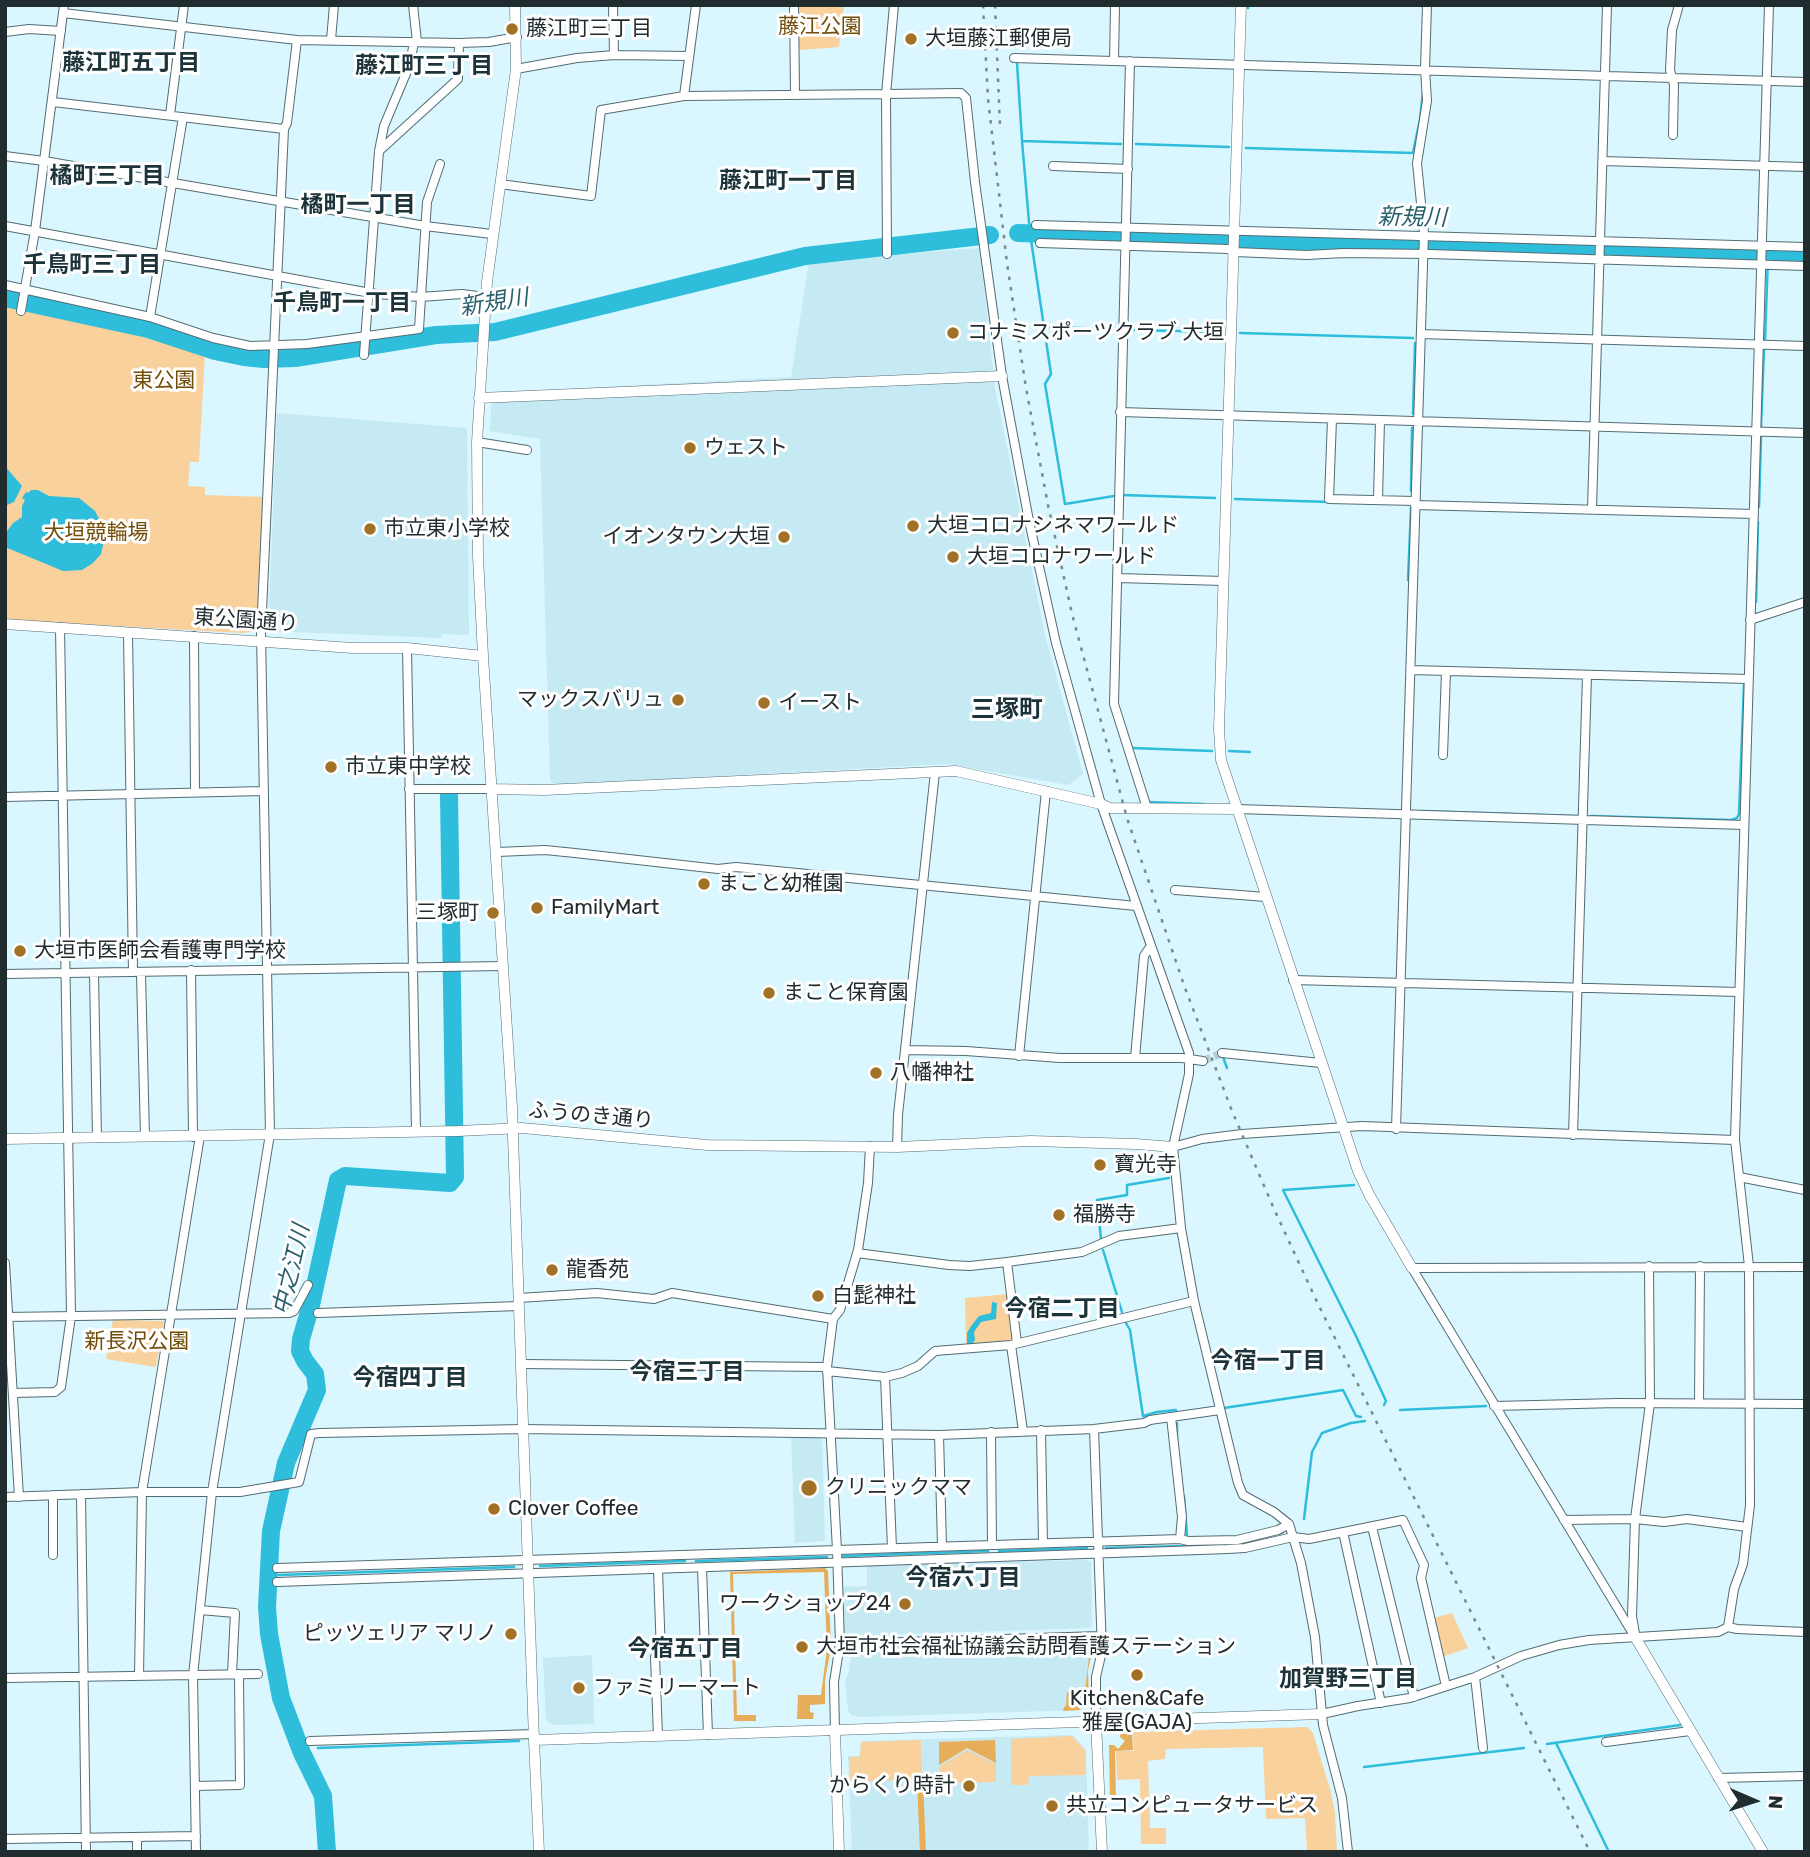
<!DOCTYPE html>
<meta charset="utf-8">
<style>
body{margin:0}
#map{position:relative;width:1810px;height:1857px;overflow:hidden;background:#daf6fe;font-family:Rubik,sans-serif}
canvas{display:block}
.frame{position:absolute;inset:0;border:7px solid #212c2f;pointer-events:none}
.north{position:absolute;left:1719px;top:1766px;width:70px;height:70px;-webkit-text-stroke:5px #fefefe;paint-order:stroke;rotate:93deg;font-size:19px;font-weight:700;line-height:28px;text-align:center;color:#212c2f}
.north::after{content:'';display:block;margin:auto;width:24px;height:32px;background:#212c2f;clip-path:polygon(50% 0,100% 100%,50% 72%,0 100%)}
</style>
<div id="map">
<canvas width="1810" height="1857"></canvas>
<div class="frame"></div>
<div class="north">N</div>
</div>
<script>
const context = document.querySelector('canvas').getContext('2d');
context.lineJoin = 'round';
function paint(path, color) {
  context.fillStyle = color;
  context.fill(path, 'evenodd');
}
function shape(rows) {
  const path = new Path2D();
  for (const r of rows) {
    path.moveTo(r[0], r[1]);
    for (let i = 2; i < r.length; i += 2) path.lineTo(r[i], r[i + 1]);
  }
  return path;
}
function stroke(path, color, width, dash) {
  context.strokeStyle = color;
  context.lineWidth = width;
  context.lineCap = dash ? 'butt' : 'round';
  context.setLineDash(dash || []);
  context.stroke(path);
}
function label(font, color, halo, rows, align = 'center') {
  context.font = font + ' Rubik,"Noto Sans JP",sans-serif';
  context.lineWidth = 6;
  context.setLineDash([]);
  context.textBaseline = 'middle';
  context.strokeStyle = halo;
  context.fillStyle = color;
  for (const [text, x, y, turn = 0] of rows) {
    context.save();
    context.translate(x, y);
    context.rotate((+turn || 0) * Math.PI / 180);
    context.textAlign = isNaN(turn) ? turn : align;
    if (halo) context.strokeText(text, 0, 0);
    context.fillText(text, 0, 0);
    context.restore();
  }
}
const built = shape([
 [980,248,995,388,1045,635,1083,774,1068,785,947,764,555,785,550,780,540,439,490,431,492,393,791,377,809,261],
 [277,413,467,428,469,635,442,634,441,638,268,631],
 [791,1435,822,1435,825,1541,795,1543],
 [1087,1560,1091,1562,1092,1625,1090,1628,850,1636,843,1631,842,1587,867,1586,867,1566],
 [1090,1641,1093,1648,1088,1670,1089,1701,1081,1710,858,1717,851,1715,848,1710,845,1680,849,1673,851,1653,855,1652,855,1648],
 [592,1655,594,1724,553,1725,546,1720,543,1658],
 [1073,1735,1086,1750,1089,1852,852,1852,848,1756,859,1756,861,1741]
]);
const green = shape([
 [798,5,844,5,839,47,799,50],
 [5,305,60,316,205,353,199,462,190,462,188,486,205,487,205,495,264,497,259,631,242,633,5,620],
 [1008,1294,1014,1340,977,1347,966,1346,965,1298],
 [113,1320,164,1321,156,1367,106,1359],
 [1452,1613,1468,1648,1442,1657,1433,1618],
 [1307,1727,1313,1733,1330,1789,1335,1812,1337,1852,1307,1852,1305,1818,1266,1819,1263,1747,1166,1749,1165,1759,1148,1761,1150,1828,1166,1828,1166,1844,1141,1844,1140,1779,1117,1780,1116,1751,1134,1751,1133,1732],
 [1072,1736,1085,1750,1086,1775,1029,1776,1028,1785,1011,1785,1011,1739],
 [921,1740,922,1779,850,1782,849,1757,860,1757,861,1742],
 [967,1750,996,1764,996,1782,939,1783,939,1767]
]);
const forest = shape([
 [825,1568,828,1571,831,1648,825,1680,825,1704,810,1705,810,1712,814,1713,813,1719,797,1719,798,1695,821,1695,827,1649,824,1572,733,1574,737,1715,756,1715,756,1721,734,1721,730,1572],
 [1090,1641,1093,1648,1088,1670,1089,1701,1080,1694,1073,1702,1081,1710,1063,1711,1064,1707,1066,1706,1067,1692,1085,1691,1090,1649,1086,1644,913,1649,913,1647],
 [1121,1732,1132,1732,1133,1750,1115,1751,1116,1803,1110,1802,1109,1745,1114,1745,1118,1749,1125,1741,1120,1737],
 [995,1740,996,1763,967,1748,939,1765,939,1742],
 [917,1782,923,1782,926,1852,920,1852]
]);
const water = shape([
 [5,466,22,486,14,502,5,506],
 [31,490,38,490,49,496,79,498,95,511,106,532,101,554,93,563,82,570,63,571,5,547,5,534,13,523,22,517,22,506,25,500,22,498,26,492,28,493],
 [992,1302,997,1303,996,1319,981,1322,974,1332,975,1340,972,1344,967,1345,967,1333,971,1326,979,1316,991,1313]
]);
const stream = shape([
 [1229,5,1232,6],
 [1248,8,1248,5],
 [1017,63,1022,140],
 [1136,144,1229,147],
 [1246,148,1413,153,1420,119,1423,92],
 [1044,327,1116,329],
 [1131,330,1223,332],
 [1240,333,1413,338],
 [1765,341,1768,256],
 [1413,414,1415,343],
 [1761,427,1764,349],
 [1411,491,1412,428],
 [1122,495,1215,498],
 [1114,496,1065,504,1045,384,1051,374,1030,233,1022,141,1121,144],
 [1235,499,1329,502],
 [1759,507,1761,437],
 [1408,580,1411,508],
 [1756,602,1758,522],
 [1132,748,1212,751],
 [1229,751,1250,752],
 [1148,802,1204,804],
 [1420,811,1574,816],
 [1591,816,1731,820,1737,818,1739,814,1744,684],
 [1226,1057,1223,1057,1227,1068],
 [1354,1185,1283,1190,1356,1336,1386,1401,1384,1405],
 [1101,1239,1097,1200,1127,1195,1127,1185,1169,1178],
 [1103,1250,1122,1312],
 [1126,1323,1130,1330,1143,1416,1157,1412,1176,1410],
 [1224,1408,1343,1390,1356,1416,1361,1417],
 [1400,1410,1486,1406],
 [1177,1440,1177,1423],
 [1184,1496,1187,1535],
 [1304,1519,1312,1452,1322,1433,1351,1423,1365,1421],
 [1195,1545,1237,1544,1283,1532],
 [1106,1548,1187,1546],
 [999,1551,1087,1548],
 [843,1556,988,1551],
 [696,1561,827,1557],
 [540,1566,685,1561],
 [279,1575,514,1567],
 [1556,1743,1609,1852],
 [1547,1744,1680,1725],
 [318,1748,519,1741],
 [301,1749,302,1749],
 [1364,1767,1524,1748]
]);
const river = shape([
 [1018,233,1562,249,1587,246,1678,249,1701,254,1805,257],
 [5,298,148,329,215,351,244,357,264,359,295,358,436,335,495,332,805,256,990,235],
 [327,1852,323,1796,302,1753,281,1698,269,1634,267,1607,271,1531,286,1463,317,1390,315,1374,305,1361,300,1351,301,1339,311,1305,338,1180,345,1176,450,1183,455,1177,449,796]
]);
const minorTunnel = shape([
 [1203,1061,1222,1053]
]);
const minor = shape([
 [413,5,417,42],
 [613,5,614,55],
 [794,5,795,93],
 [894,5,886,94,961,93,966,98,975,182,1002,376,1029,521,1056,643,1101,804,1189,1053,1189,1074,1173,1147,1181,1228,1194,1301,1238,1483,1243,1495,1274,1512,1289,1524,1301,1563,1315,1637,1323,1725,1342,1798,1348,1852],
 [63,13,297,40,459,43,489,42,517,37],
 [5,32,29,29,61,31],
 [331,40,334,5],
 [1014,58,1805,82],
 [1114,61,1115,5],
 [1130,61,1114,704,1147,808],
 [516,69,577,58,614,55,689,56],
 [684,96,696,5],
 [53,102,284,129],
 [170,115,184,5],
 [1673,135,1674,85,1670,70,1672,30,1679,5],
 [379,151,458,79,459,43],
 [5,156,44,161,425,226,492,234],
 [1603,161,1805,167],
 [1053,166,1128,169],
 [500,184,591,196,601,110,684,96,886,94,887,254],
 [1036,225,1805,247],
 [5,226,376,294,420,297,462,294,485,297],
 [1040,243,1228,249,1235,252,1307,255,1344,253,1430,254,1805,266],
 [5,285,150,317,213,338,250,346,307,344,419,329,427,202,440,164],
 [21,311,35,231,64,5],
 [150,317,183,117],
 [1421,334,1805,346],
 [364,355,379,151,384,126,410,64,414,42],
 [1120,412,1805,433],
 [1332,419,1329,499,1415,501],
 [477,442,527,450],
 [1378,500,1380,420],
 [1415,505,1754,514],
 [1592,509,1607,5],
 [1117,578,1224,581],
 [1750,620,1805,602],
 [128,632,133,972],
 [194,636,195,792],
 [407,648,416,1131],
 [1411,670,1748,679],
 [1443,755,1446,671],
 [409,789,492,789],
 [5,797,264,791],
 [1237,809,1744,825],
 [497,852,545,850,575,853,718,869,736,867,1136,906],
 [1175,890,1266,897],
 [191,970,193,1137],
 [94,973,97,1138],
 [141,973,145,1137],
 [5,974,503,966],
 [1293,980,1739,992],
 [905,1050,966,1051,1060,1058,1182,1058,1203,1061],
 [1222,1053,1321,1063],
 [1019,1056,1046,791],
 [1135,1058,1144,956,1150,947],
 [1396,1129,1424,233,1417,163,1427,101,1425,69,1427,5],
 [1573,1135,1587,676],
 [897,1147,898,1115,935,772],
 [1173,1147,1202,1139,1242,1134,1362,1126,1735,1140],
 [1739,1177,1805,1190],
 [857,1253,949,1265,970,1266,1007,1262],
 [5,1263,19,1497],
 [318,1313,519,1306],
 [5,1317,289,1313,294,1311,308,1285],
 [833,1319,840,1310,858,1250,868,1183,870,1146],
 [1017,1343,1007,1262,1082,1252,1119,1236,1181,1228],
 [1011,1345,1023,1431],
 [521,1364,827,1367],
 [827,1371,885,1377,902,1373,918,1366,935,1351,1011,1345,1194,1301],
 [885,1377,892,1548],
 [13,1393,55,1392,61,1387,71,1316,60,627],
 [1699,1403,1700,1266],
 [1494,1406,1618,1403,1805,1404],
 [1171,1417,1182,1517,1180,1539],
 [1094,1429,1102,1651,1096,1677,1096,1722],
 [1041,1430,1043,1543],
 [991,1432,992,1545],
 [939,1435,942,1546],
 [81,1494,86,1852],
 [53,1495,53,1555],
 [5,1497,142,1492,240,1492,299,1482,311,1434,320,1433,523,1429,939,1435,1094,1429,1144,1423,1150,1420,1220,1410],
 [1564,1520,1635,1519,1664,1522,1687,1519,1747,1527],
 [1372,1527,1414,1697],
 [1343,1532,1381,1703],
 [277,1568,837,1550,827,1367,833,1319,672,1293,654,1299,597,1293,519,1298],
 [702,1568,708,1735],
 [658,1569,661,1655,655,1657,658,1736],
 [277,1582,1228,1549,1245,1548,1293,1537,1309,1539,1403,1520,1424,1565,1421,1578,1446,1686],
 [200,1610,235,1613,232,1674],
 [1728,1627,1734,1589,1743,1564,1750,1505,1749,1266,1735,1140,1769,5],
 [1635,1634,1632,1616,1635,1519,1650,1403,1649,1266],
 [1635,1637,1412,1268,1805,1267],
 [840,1644,1101,1636],
 [139,1676,142,1492,200,1136],
 [1475,1677,1483,1748],
 [5,1678,258,1674],
 [1322,1714,1358,1706,1410,1698,1475,1677,1521,1656,1559,1645,1589,1640,1718,1632,1728,1627,1737,1629,1805,1632],
 [835,1731,834,1682,840,1644,837,1550,1180,1539,1188,1541,1237,1540,1278,1530,1289,1524],
 [310,1741,534,1734],
 [1606,1742,1690,1731],
 [1718,1778,1805,1776],
 [195,1786,240,1785,239,1674],
 [5,1839,196,1836],
 [137,1852,137,1837],
 [196,1852,193,1676,212,1492,270,1134,261,633,284,129,287,123,297,40]
]);
const tertiary = shape([
 [515,5,516,69,487,282,477,442,478,556,483,656,512,1107,534,1740],
 [1241,5,1219,729,1221,760,1358,1171,1370,1196,1412,1268],
 [479,398,1002,376],
 [5,624,353,648,407,648,483,656],
 [492,789,544,790,956,771,1101,804,1110,808,1237,809],
 [5,1139,458,1131,522,1128,707,1145,897,1147,1031,1141,1136,1144,1173,1147],
 [1635,1637,1763,1852],
 [1096,1722,1102,1852],
 [835,1731,839,1852],
 [539,1852,534,1740,1322,1714]
]);
const rail = shape([
 [983,5,988,99,1007,263,1026,388,1048,505,1072,614,1127,818,1185,988,1232,1111,1274,1209,1318,1304,1590,1852],
 [995,5,1000,126]
]);
const markers = [
 [512,29,7,"#a17125"],
 [911,39,7,"#a17125"],
 [953,333,7,"#a17125"],
 [690,448,7,"#a17125"],
 [913,526,7,"#a17125"],
 [370,529,7,"#a17125"],
 [784,537,7,"#a17125"],
 [953,557,7,"#a17125"],
 [678,700,7,"#a17125"],
 [764,703,7,"#a17125"],
 [331,767,7,"#a17125"],
 [704,884,7,"#a17125"],
 [537,908,7,"#a17125"],
 [493,913,7,"#a17125"],
 [20,951,7,"#a17125"],
 [769,993,7,"#a17125"],
 [876,1073,7,"#a17125"],
 [1100,1165,7,"#a17125"],
 [1059,1215,7,"#a17125"],
 [552,1270,7,"#a17125"],
 [818,1296,7,"#a17125"],
 [809,1488,9,"#a17125"],
 [494,1509,7,"#a17125"],
 [905,1604,7,"#a17125"],
 [511,1634,7,"#a17125"],
 [802,1647,7,"#a17125"],
 [1137,1675,7,"#a17125"],
 [579,1688,7,"#a17125"],
 [969,1786,7,"#a17125"],
 [1052,1806,7,"#a17125"]
];
const parkNames = [
 ["藤江公園",820,27],
 ["東公園",164,381],
 ["大垣競輪場",96,533],
 ["新長沢公園",137,1342]
];
const poiNames = [
 ["藤江町三丁目",526,29],
 ["大垣藤江郵便局",925,39],
 ["コナミスポーツクラブ 大垣",967,333],
 ["ウェスト",704,448],
 ["大垣コロナシネマワールド",927,526],
 ["市立東小学校",384,529],
 ["イオンタウン大垣",770,537,"right"],
 ["大垣コロナワールド",967,557],
 ["マックスバリュ",664,700,"right"],
 ["イースト",778,703],
 ["市立東中学校",345,767],
 ["まこと幼稚園",718,884],
 ["FamilyMart",551,908],
 ["三塚町",479,913,"right"],
 ["大垣市医師会看護専門学校",34,951],
 ["まこと保育園",783,993],
 ["八幡神社",890,1073],
 ["寶光寺",1114,1165],
 ["福勝寺",1073,1215],
 ["龍香苑",566,1270],
 ["白髭神社",832,1296],
 ["クリニックママ",825,1488],
 ["Clover Coffee",508,1509],
 ["ワークショップ24",891,1604,"right"],
 ["ピッツェリア マリノ",497,1634,"right"],
 ["大垣市社会福祉協議会訪問看護ステーション",816,1647],
 ["ファミリーマート",593,1688],
 ["Kitchen&Cafe",1137,1699,"center"],
 ["雅屋(GAJA)",1137,1723,"center"],
 ["からくり時計",955,1786,"right"],
 ["共立コンピュータサービス",1066,1806]
];
const streetNames = [
 ["東公園通り",246,621,4],
 ["ふうのき通り",591,1116,5]
];
const neighbourhoodNames = [
 ["藤江町五丁目",131,63],
 ["藤江町三丁目",424,66],
 ["橘町三丁目",107,176],
 ["藤江町一丁目",788,181],
 ["橘町一丁目",358,205],
 ["千鳥町三丁目",92,265],
 ["千鳥町一丁目",342,303],
 ["今宿二丁目",1062,1309],
 ["今宿一丁目",1268,1361],
 ["今宿三丁目",687,1372],
 ["今宿四丁目",410,1378],
 ["今宿六丁目",963,1578],
 ["今宿五丁目",685,1649],
 ["加賀野三丁目",1348,1679]
];
const waterNames = [
 ["新規川",1412,218,1],
 ["新規川",494,303,-9],
 ["中之江川",292,1270,-77]
];
const quarterNames = [
 ["三塚町",1007,710]
];
paint(built, '#c5eaf4');
paint(green, '#f9d19c');
paint(forest, '#e7ad59');
paint(water, '#2ebedc');
stroke(stream, '#2ebedc', 2.5);
stroke(river, '#2ebedc', 18);
stroke(minorTunnel, '#b5ced5', 8, [8, 4]);
stroke(minor, '#536c73', 10);
stroke(tertiary, '#536c73', 11);
stroke(minor, '#fff', 8);
stroke(tertiary, '#fff', 10);
stroke(rail, '#778a8f', 2.5, [3.5, 7]);
for (const [x, y, r, color] of markers) {
  const dot = new Path2D();
  dot.arc(x, y, r, 0, 2 * Math.PI);
  context.fillStyle = color;
  context.fill(dot);
  stroke(dot, '#fefefe', 2.5);
}
label('21px', '#734c09', '#fefefe', parkNames);
label('21px', '#212c2f', '#fefefe', poiNames, 'left');
label('21px', '#212c2f', '#fefefe', streetNames);
label('bold 23px', '#1b3339', '#fefefe', neighbourhoodNames);
label('italic 23px', '#29606d', '#fefefe', waterNames);
label('bold 24px', '#1b3339', '#fefefe', quarterNames);
</script>
